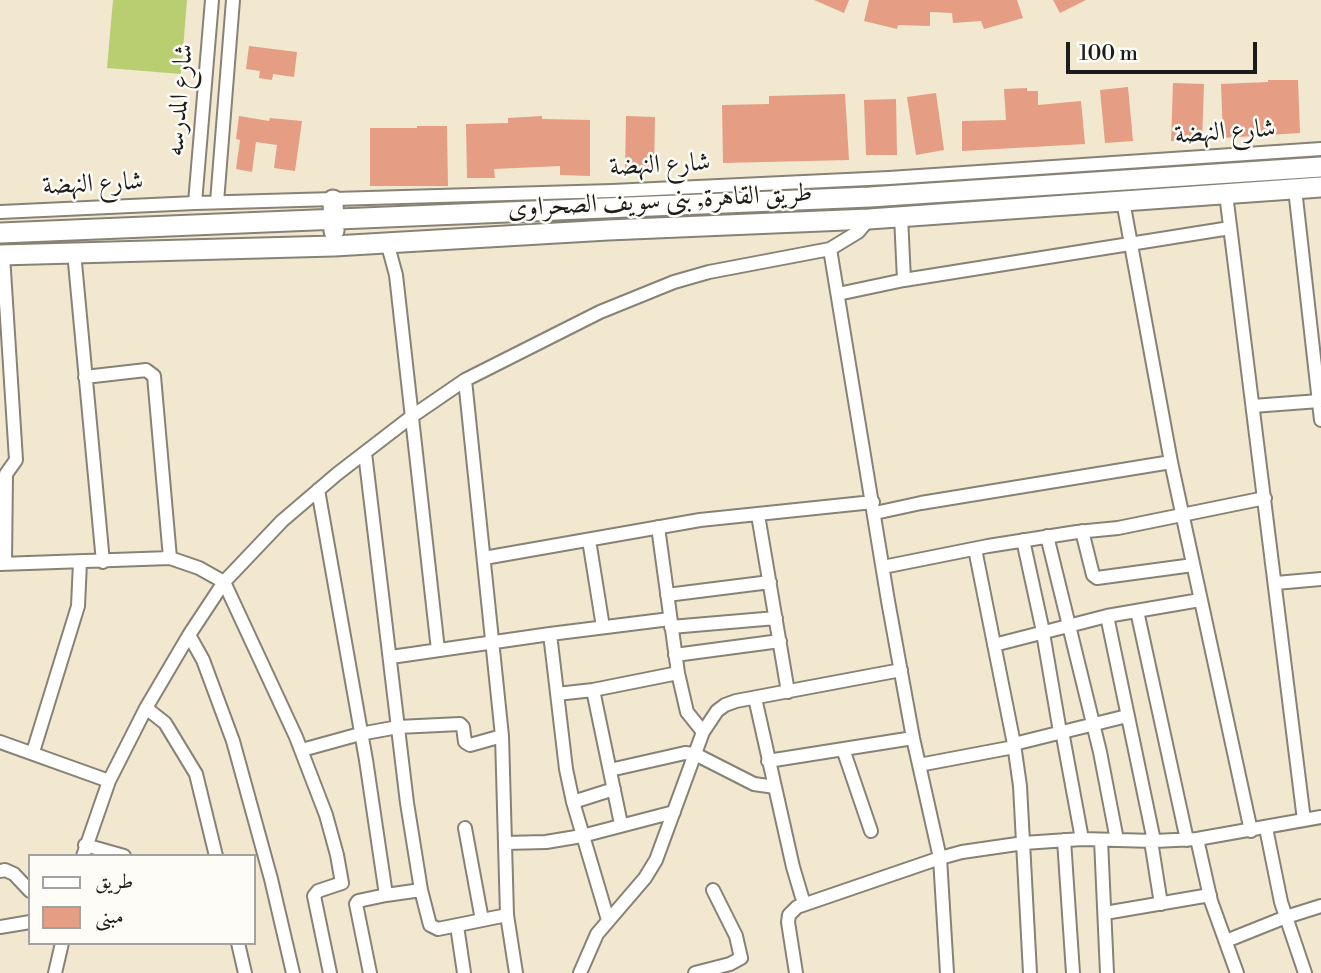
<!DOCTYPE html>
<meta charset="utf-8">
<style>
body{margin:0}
#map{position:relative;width:1321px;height:973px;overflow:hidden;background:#f2e8d0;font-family:"Libre Bodoni",Amiri,serif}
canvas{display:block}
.legend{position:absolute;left:28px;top:854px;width:228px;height:91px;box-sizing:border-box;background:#fdfcf7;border:2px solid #a3a29f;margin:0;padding:9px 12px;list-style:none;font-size:21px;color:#1c1c1c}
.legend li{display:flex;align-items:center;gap:14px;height:35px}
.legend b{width:35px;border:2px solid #a3a29f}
.scale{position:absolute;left:1066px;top:42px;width:191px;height:32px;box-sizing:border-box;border:4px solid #1c1c1c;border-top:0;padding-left:9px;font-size:21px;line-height:24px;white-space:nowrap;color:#1c1c1c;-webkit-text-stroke:5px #fdfcf7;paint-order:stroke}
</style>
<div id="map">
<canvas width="1321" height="973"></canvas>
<ul class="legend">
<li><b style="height:9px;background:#fff"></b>طريق</li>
<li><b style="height:19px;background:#e59d84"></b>مبنى</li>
</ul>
<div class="scale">100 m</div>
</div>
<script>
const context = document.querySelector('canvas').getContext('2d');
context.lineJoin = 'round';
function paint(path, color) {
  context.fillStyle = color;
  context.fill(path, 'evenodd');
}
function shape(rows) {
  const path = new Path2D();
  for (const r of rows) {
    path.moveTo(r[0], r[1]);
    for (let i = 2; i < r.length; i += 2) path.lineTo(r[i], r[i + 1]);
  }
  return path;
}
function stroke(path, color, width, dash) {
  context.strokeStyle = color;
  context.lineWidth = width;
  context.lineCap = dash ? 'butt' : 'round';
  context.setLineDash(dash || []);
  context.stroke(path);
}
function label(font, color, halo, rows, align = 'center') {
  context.font = font + ' "Libre Bodoni",Amiri,serif';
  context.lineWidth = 5;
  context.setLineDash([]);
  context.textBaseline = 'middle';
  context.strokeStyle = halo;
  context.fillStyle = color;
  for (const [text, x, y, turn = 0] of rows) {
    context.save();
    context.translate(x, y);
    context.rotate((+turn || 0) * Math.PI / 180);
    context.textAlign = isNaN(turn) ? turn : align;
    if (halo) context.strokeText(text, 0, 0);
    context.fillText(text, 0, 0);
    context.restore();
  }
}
const green = shape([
 [113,0,187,0,181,74,107,68]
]);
const building = shape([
 [814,0,849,0,844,13],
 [869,0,1017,0,1023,18,984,29,981,21,953,23,952,13,930,12,930,26,898,25,897,29,864,21],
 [1053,0,1086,0,1060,13],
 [249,46,297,52,294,77,273,74,272,80,259,78,260,71,246,69],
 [1268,80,1298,80,1300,133,1223,138,1221,84,1268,82],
 [1173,83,1204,84,1202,142,1171,141],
 [1128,87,1133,141,1105,143,1100,90],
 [1027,88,1027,91,1038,91,1038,105,1081,101,1085,144,962,151,962,121,1006,120,1004,89],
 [936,93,944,150,916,155,907,97],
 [845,94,849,160,723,163,722,105,769,104,769,96],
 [896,99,897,155,866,155,864,100],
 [239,116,269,121,270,118,302,121,295,171,274,168,277,145,256,142,252,172,236,169,240,140,236,139],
 [542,116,542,119,590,120,590,176,560,175,560,166,494,169,495,178,467,178,466,124,508,123,508,118],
 [626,116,655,117,654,173,625,172],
 [417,126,447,126,448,186,370,186,370,128,417,128]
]);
const street = shape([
 [1295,189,1321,420],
 [1226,194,1304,820],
 [1123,201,1171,462,1251,831],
 [217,202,233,0],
 [195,203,212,0],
 [0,212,195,203,612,191,889,178,1321,149],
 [387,242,396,275,438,650],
 [830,249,888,601,913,738,940,858,947,973],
 [74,252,103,562],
 [3,255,16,460,6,474,5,564],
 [904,280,1230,228],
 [838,294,904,280,901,216],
 [85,377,146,370,154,376,170,558],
 [465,380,502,736,507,915],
 [1253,406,1319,401],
 [365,453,407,803,421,890,430,925,438,929,507,915,516,973],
 [318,490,366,760,386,895,421,890],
 [875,513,921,503,1171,462],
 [758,515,788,692],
 [658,527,678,673,687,712,703,732],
 [1082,531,1093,575,1097,578,1193,565],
 [1047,536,1100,752,1117,840],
 [589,540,603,627],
 [1023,540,1042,627,1060,732],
 [975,549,1014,744,1020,786,1030,973],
 [484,558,700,520,873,502],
 [0,564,170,558,199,568,224,582,296,737,326,815,337,855,342,883,318,891,314,896,330,973],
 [883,567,988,546,1077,532,1118,528,1265,498],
 [1276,583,1321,579],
 [667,595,770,582],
 [1137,611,1187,840],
 [1107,616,1154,841],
 [671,627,776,618],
 [550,634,566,769,573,802,608,920],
 [189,635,203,660,233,741,271,879,293,973],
 [994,645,1107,616,1200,600],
 [675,655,780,641],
 [391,657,550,634,670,619],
 [593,690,621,824],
 [557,694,593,690,678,673],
 [755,698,793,867,804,904],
 [146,708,165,723,196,774,216,856],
 [1062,731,1082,839],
 [0,742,109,781],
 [1014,744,1127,716],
 [843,749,871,831],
 [302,750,360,734,398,727,460,724,463,727,465,742,470,745,502,736],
 [33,752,78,606,80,562],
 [768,761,913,738],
 [919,765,1014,747],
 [610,770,685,753,695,754,754,784,775,787],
 [573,802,614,789],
 [465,828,482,920],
 [1266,828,1281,902,1305,973],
 [1197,839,1211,901,1237,973],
 [1064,840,1073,973],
 [1101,840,1107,973],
 [1151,841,1161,904],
 [505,843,546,842,582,836,674,812],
 [85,845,124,856],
 [83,856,109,781,146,708,189,635,224,582,282,521,337,474,411,417,465,380,600,312,674,282,709,272,830,249,858,232,869,219],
 [0,871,5,870,14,874,30,891],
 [1105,913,1210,895],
 [457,926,464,973],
 [0,927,30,922],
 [1226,941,1286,917,1321,906],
 [238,943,245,973],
 [55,973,62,943],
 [370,973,356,904,358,901,386,895],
 [580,973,597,934,645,878,656,860,703,732,717,711,725,705,736,701,901,670],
 [695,973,730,964,741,958,736,936,713,890],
 [796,973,788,922,789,915,797,907,940,858,962,852,1024,843,1082,839,1154,841,1197,839,1321,817]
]);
const primary = shape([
 [333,200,334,231],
 [0,233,870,197,1321,167],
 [0,255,334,246,608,230,869,219,1321,187]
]);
const streetNames = [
 ["شارع المدرسه",181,100,-85],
 ["شارع النهضة",1225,133,-4],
 ["شارع النهضة",660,166,-3],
 ["شارع النهضة",93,185,-3],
 ["طريق القاهرة, بنى سويف الصحراوى",660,202,-3]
];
paint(green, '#b9cd71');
paint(building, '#e59d84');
stroke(street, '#878276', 16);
stroke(primary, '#878276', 23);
stroke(street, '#fff', 12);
stroke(primary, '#fff', 19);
label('26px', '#1c1c1c', '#fdfcf7', streetNames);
</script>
